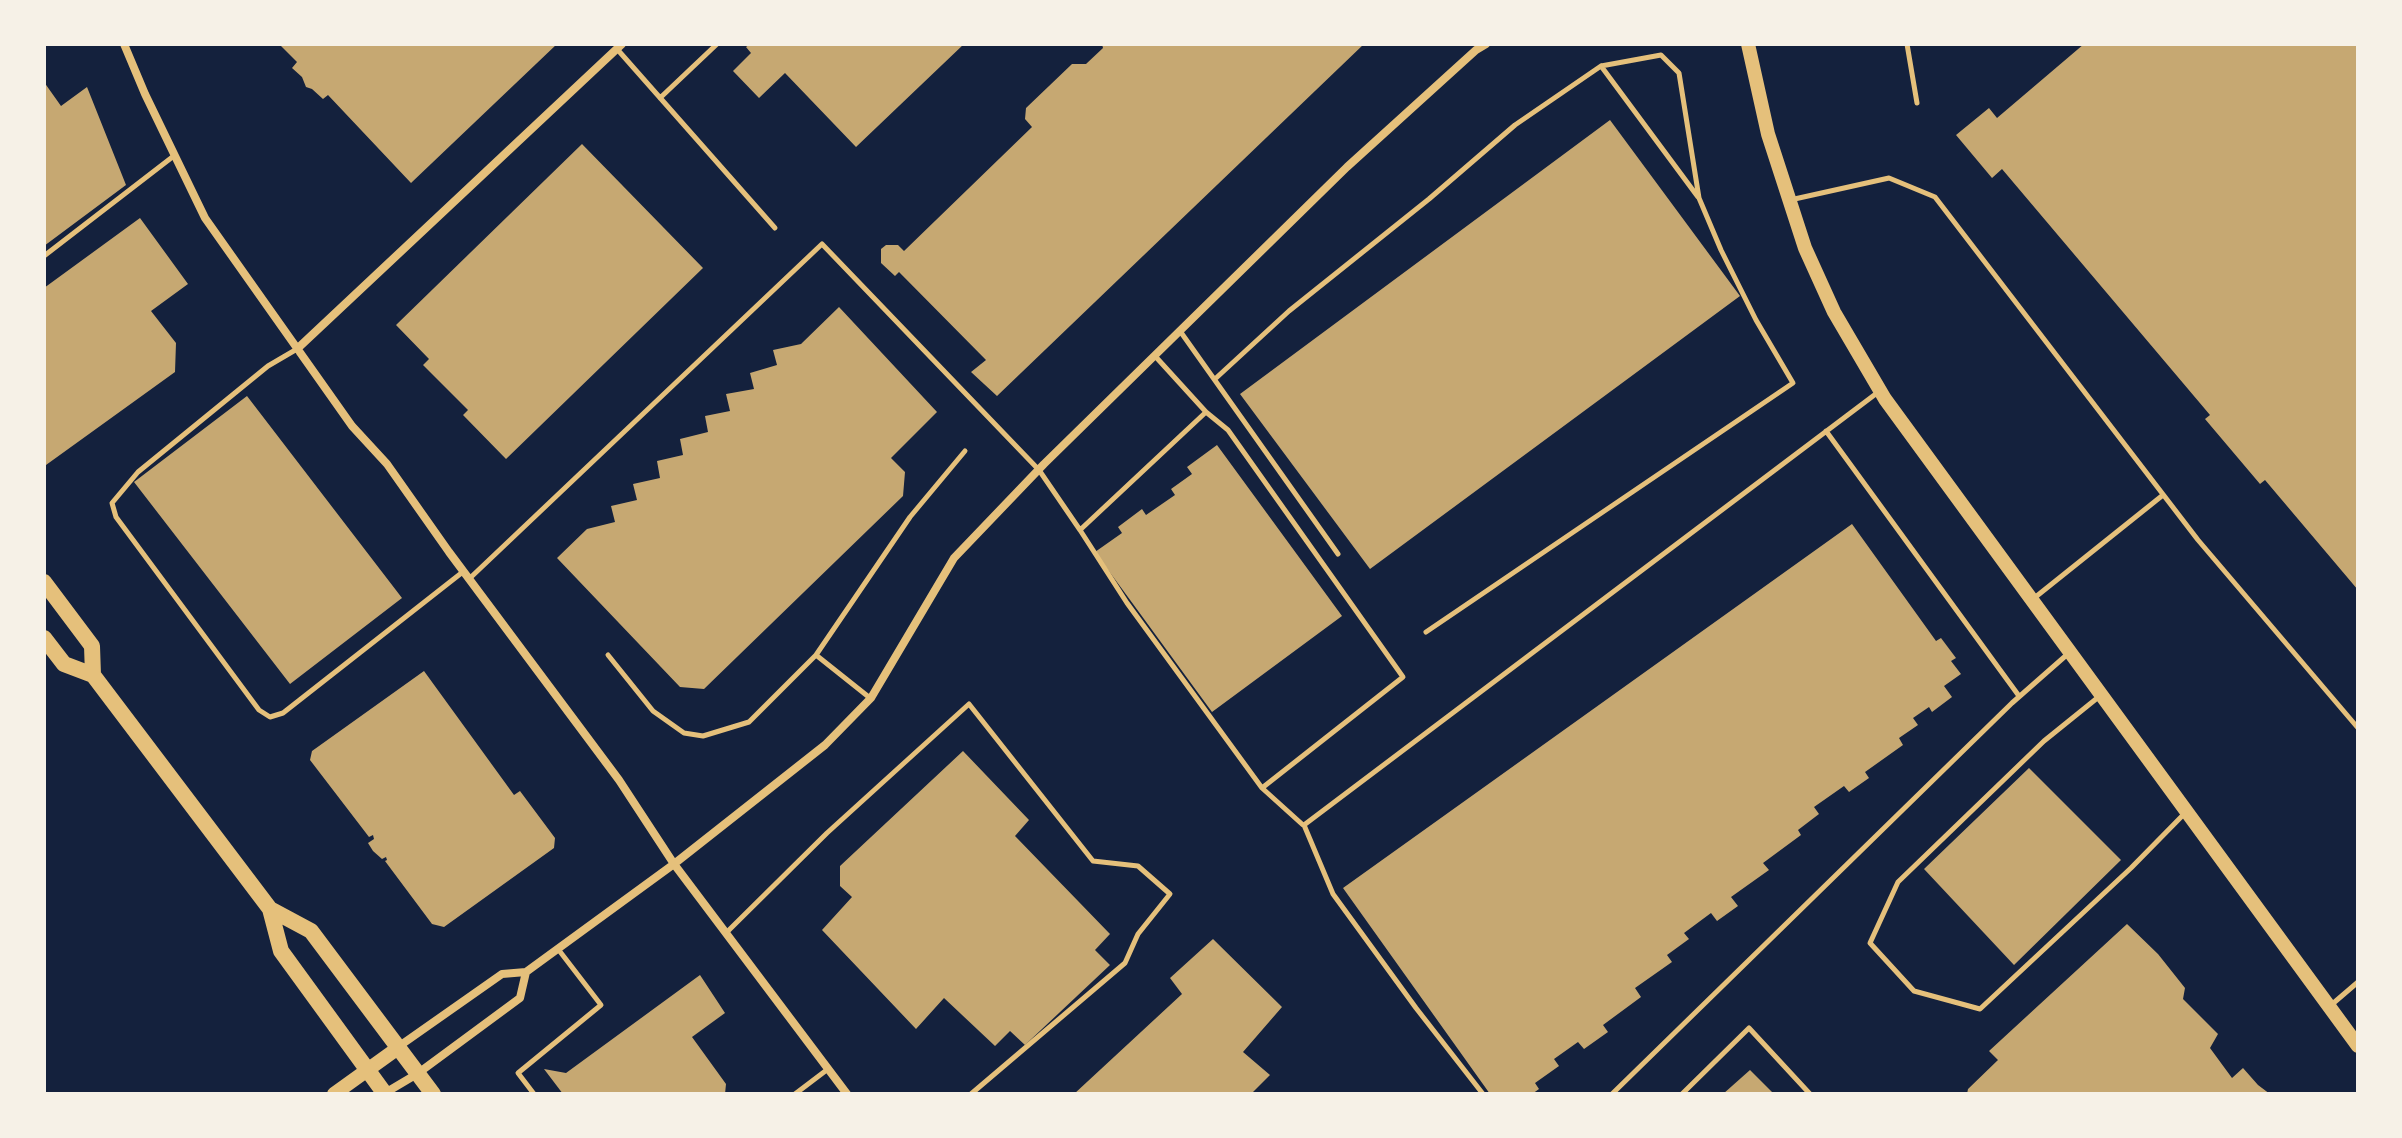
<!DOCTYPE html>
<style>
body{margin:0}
#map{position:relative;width:2402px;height:1138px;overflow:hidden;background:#14213d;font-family:Signika,sans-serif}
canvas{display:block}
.frame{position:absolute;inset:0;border:46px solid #f6f1e7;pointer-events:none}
</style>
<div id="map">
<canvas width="2402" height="1138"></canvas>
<div class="frame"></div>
</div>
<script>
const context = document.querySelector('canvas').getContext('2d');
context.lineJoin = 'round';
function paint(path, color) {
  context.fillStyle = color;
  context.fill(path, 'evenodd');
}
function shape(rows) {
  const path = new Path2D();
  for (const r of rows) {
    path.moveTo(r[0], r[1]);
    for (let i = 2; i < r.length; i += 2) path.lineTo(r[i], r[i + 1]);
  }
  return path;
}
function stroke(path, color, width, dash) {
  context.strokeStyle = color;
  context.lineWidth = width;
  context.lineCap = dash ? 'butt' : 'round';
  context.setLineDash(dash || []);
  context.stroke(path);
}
const building = shape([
 [279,44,557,44,411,183,328,95,323,99,312,89,306,87,302,77,292,68,297,62],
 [750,44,964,44,856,147,785,73,759,98,733,71,751,53,746,47],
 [1102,44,1364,44,997,396,971,372,986,360,899,272,895,276,881,263,881,249,886,245,898,245,904,251,1032,127,1025,119,1026,108,1072,64,1086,64,1103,48],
 [2084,44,2358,44,2358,590,2265,480,2260,484,2205,419,2210,415,2002,169,1992,178,1956,135,1989,108,1997,118],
 [44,82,61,106,87,87,126,185,44,246],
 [1610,120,1740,296,1370,569,1240,394],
 [582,144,703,268,506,459,463,415,468,410,423,365,429,359,396,325],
 [140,218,188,284,151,311,176,343,175,372,46,465,44,463,44,288],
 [839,307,937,412,891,458,905,472,903,496,704,689,680,687,557,558,587,529,615,522,611,506,637,500,633,484,660,478,657,461,683,455,680,439,708,432,705,416,730,411,726,394,754,389,750,373,777,365,773,350,801,344],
 [247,396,402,598,290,684,134,482],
 [1217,445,1342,616,1212,712,1095,552,1122,533,1118,527,1142,509,1146,515,1175,495,1171,489,1192,474,1187,467],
 [1852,524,1936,641,1941,638,1956,658,1951,661,1961,674,1944,686,1952,697,1932,712,1929,707,1913,718,1918,725,1899,738,1903,745,1865,772,1869,778,1849,792,1844,786,1814,807,1819,814,1798,830,1801,835,1763,863,1769,870,1731,897,1738,906,1717,921,1711,913,1684,933,1689,939,1667,955,1672,962,1635,988,1641,997,1603,1025,1608,1032,1584,1049,1578,1042,1554,1059,1559,1066,1535,1083,1539,1089,1532,1094,1490,1094,1343,888],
 [424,671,514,795,520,791,555,838,554,848,444,927,432,924,385,861,387,860,386,857,382,859,373,851,368,843,374,839,373,835,369,837,310,760,312,751],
 [963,751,1029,820,1015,836,1110,934,1095,950,1110,965,1025,1045,1010,1031,995,1046,944,998,916,1029,822,930,852,897,840,886,840,866],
 [2029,768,2121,860,2014,965,1924,869],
 [2127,924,2158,954,2185,988,2183,999,2218,1034,2210,1048,2232,1078,2243,1068,2258,1085,2270,1094,1967,1094,1968,1089,1998,1060,1989,1051],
 [1213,939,1282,1007,1243,1052,1270,1075,1251,1094,1074,1094,1182,994,1170,978],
 [700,975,725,1013,692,1037,726,1084,725,1094,563,1094,544,1069,566,1073],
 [1750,1070,1774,1094,1723,1094]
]);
const service = shape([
 [1907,44,1917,103],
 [617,49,775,228],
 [1601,66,1698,197],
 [660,98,717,44],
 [1790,200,1889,178,1935,197,2198,540,2358,728],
 [44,256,175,155],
 [1180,331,1338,554],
 [297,349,268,366,138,472,112,503,116,517,259,710,270,717,283,713,464,571],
 [1215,379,1289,311,1429,199,1515,125,1601,66,1661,55,1679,73,1699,198,1721,250,1756,320,1793,383,1426,632],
 [1206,412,1228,430,1403,677,1262,788],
 [1826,431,2019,696],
 [1080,530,1127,603,1262,788,1303,825],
 [469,579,822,244,1039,470,1080,530,1206,412,1155,356],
 [2033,599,2163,495],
 [608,655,653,711,684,733,703,736,749,722,816,655,870,698],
 [816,655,910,517,965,451],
 [2101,695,2044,741,1898,882,1870,943,1914,991,1980,1009,2131,868,2186,812],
 [726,933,827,833,969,704,1093,861,1138,866,1170,894,1138,934,1125,963,971,1094],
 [2330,1006,2358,982],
 [534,1094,518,1073,601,1005,558,949],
 [795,1094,828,1069],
 [1483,1094,1416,1008,1333,894,1304,825,1877,393],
 [1612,1094,2012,703,2070,652],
 [1682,1094,1749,1028,1810,1094]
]);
const minor = shape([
 [124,44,145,94,205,218,352,426,387,464,449,552,619,780,674,864,847,1094],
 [297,349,622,44],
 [398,1047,502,974,526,972,674,864,825,745,871,698,954,558,1044,464,1347,167,1476,50,1486,44],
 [385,1093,417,1074,520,998,526,972]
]);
const tertiary = shape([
 [1748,44,1768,134,1805,248,1834,312,1885,399,2358,1046],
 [334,1094,398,1048]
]);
const secondary = shape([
 [44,582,92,646,93,675],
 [44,638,64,664,93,675,270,909,281,951,385,1094],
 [270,909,311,931,433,1094]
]);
paint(building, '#c6a872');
stroke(service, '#e5c07b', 5);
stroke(minor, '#e5c07b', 8);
stroke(tertiary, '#e5c07b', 14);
stroke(secondary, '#e5c07b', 16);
</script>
